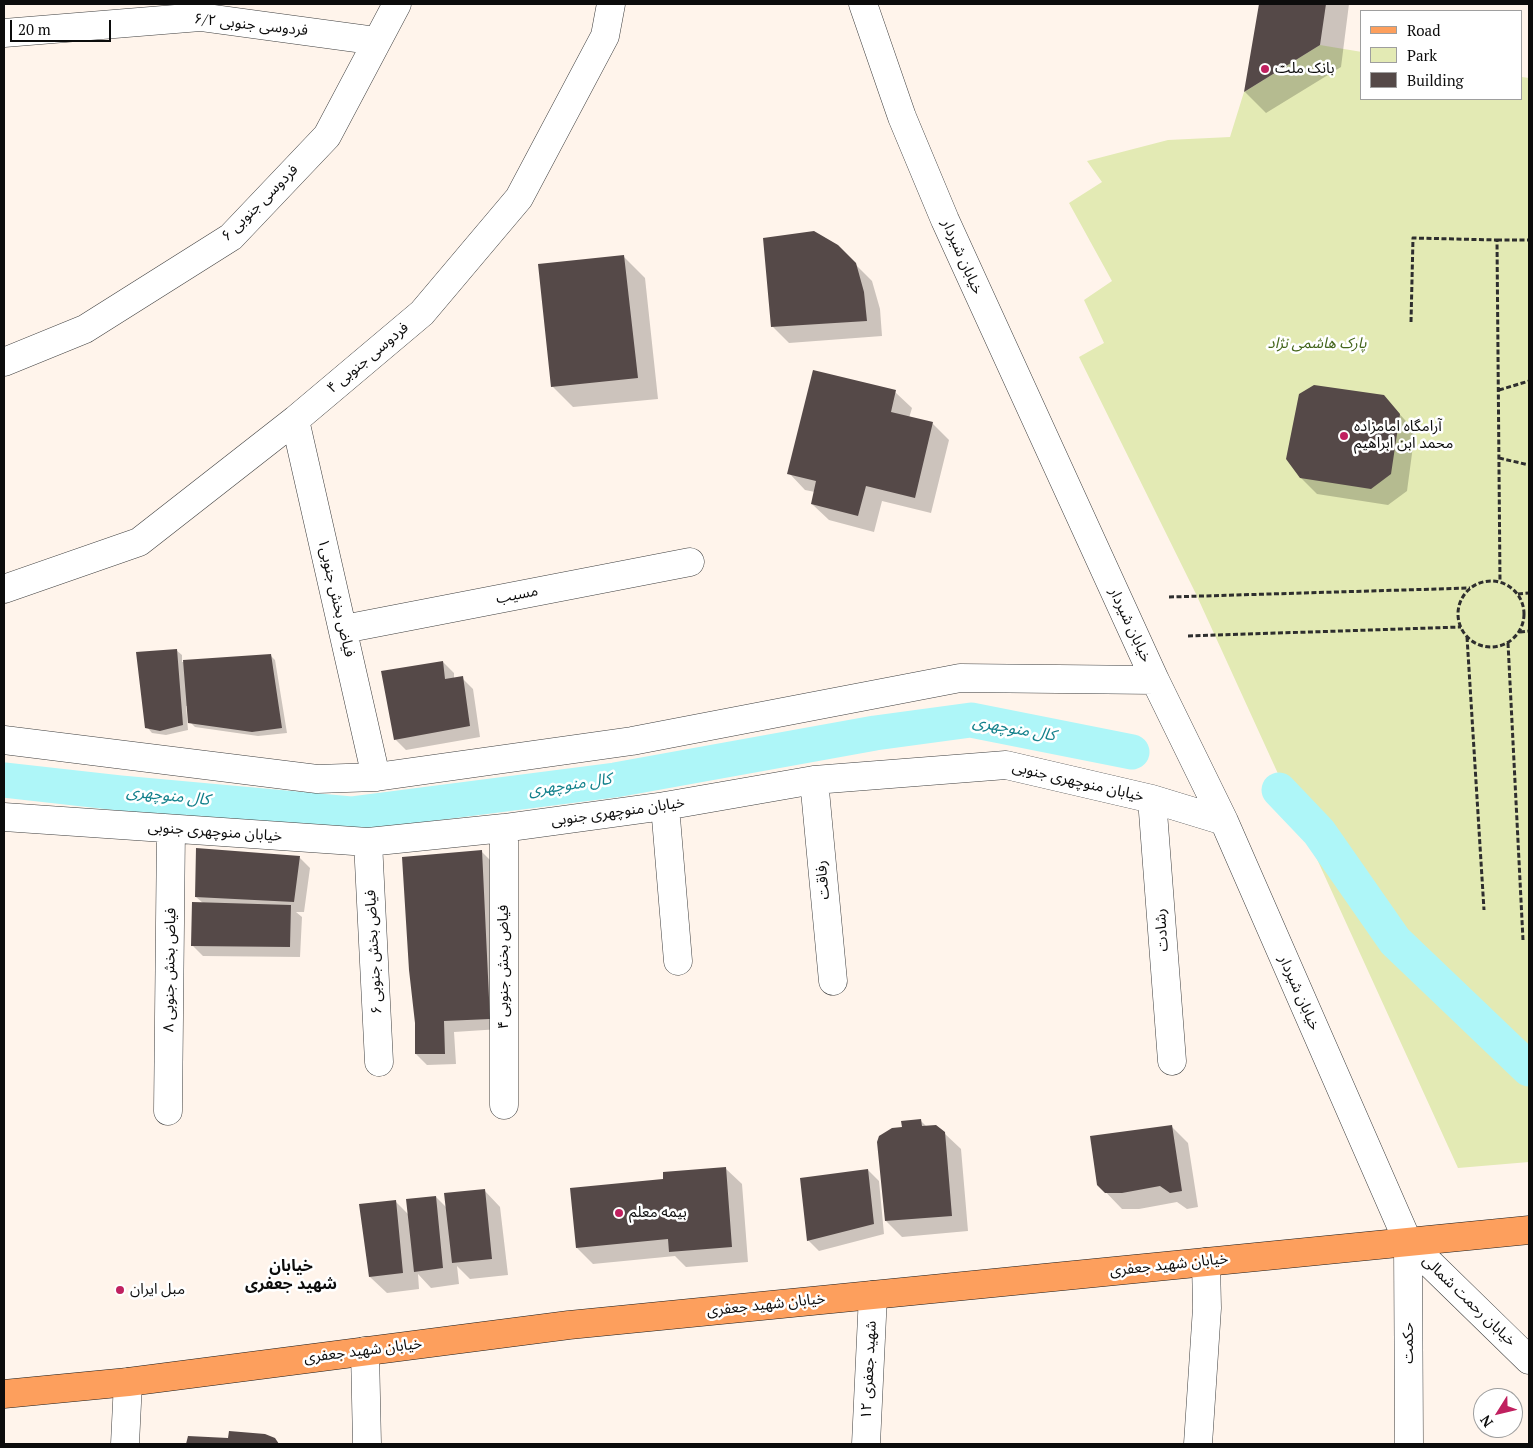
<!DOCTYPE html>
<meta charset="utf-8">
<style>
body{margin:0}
#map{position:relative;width:1533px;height:1448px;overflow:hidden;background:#fff4eb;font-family:"PT Serif",serif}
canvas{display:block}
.frame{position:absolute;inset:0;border:5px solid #0c0c0c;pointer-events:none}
.legend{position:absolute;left:1360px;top:10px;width:162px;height:90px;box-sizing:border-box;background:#fff;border:1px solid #9e9e9e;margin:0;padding:6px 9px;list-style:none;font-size:15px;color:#0c0c0c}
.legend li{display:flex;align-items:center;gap:10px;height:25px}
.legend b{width:25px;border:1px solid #9e9e9e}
.north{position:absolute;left:1473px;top:1388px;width:50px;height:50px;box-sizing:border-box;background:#fff;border:1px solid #9e9e9e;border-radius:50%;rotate:234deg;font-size:14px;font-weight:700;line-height:20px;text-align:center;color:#0c0c0c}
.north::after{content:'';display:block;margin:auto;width:18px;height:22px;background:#c0205f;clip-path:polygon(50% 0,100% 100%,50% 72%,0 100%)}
.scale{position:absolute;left:10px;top:20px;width:101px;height:22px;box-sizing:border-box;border:2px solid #0c0c0c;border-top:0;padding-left:6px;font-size:15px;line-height:18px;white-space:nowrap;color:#0c0c0c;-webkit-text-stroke:4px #fff;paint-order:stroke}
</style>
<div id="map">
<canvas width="1533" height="1448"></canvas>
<div class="frame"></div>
<ul class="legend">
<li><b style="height:6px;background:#fd9f5d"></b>Road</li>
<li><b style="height:14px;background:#e3eab4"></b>Park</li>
<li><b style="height:14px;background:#554948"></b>Building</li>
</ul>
<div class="north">N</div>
<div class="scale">20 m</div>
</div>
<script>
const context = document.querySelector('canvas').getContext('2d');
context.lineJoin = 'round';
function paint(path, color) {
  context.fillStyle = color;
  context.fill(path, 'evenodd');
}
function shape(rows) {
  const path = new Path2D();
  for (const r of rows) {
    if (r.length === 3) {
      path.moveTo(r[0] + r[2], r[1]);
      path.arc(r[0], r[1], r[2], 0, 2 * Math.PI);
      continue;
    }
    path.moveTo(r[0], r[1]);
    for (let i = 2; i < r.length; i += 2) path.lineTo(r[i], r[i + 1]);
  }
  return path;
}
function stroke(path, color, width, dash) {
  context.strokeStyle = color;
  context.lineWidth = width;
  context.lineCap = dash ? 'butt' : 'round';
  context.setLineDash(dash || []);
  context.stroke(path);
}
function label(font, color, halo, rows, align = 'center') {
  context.font = font + ' "PT Serif","Noto Sans Arabic",serif';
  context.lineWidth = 5;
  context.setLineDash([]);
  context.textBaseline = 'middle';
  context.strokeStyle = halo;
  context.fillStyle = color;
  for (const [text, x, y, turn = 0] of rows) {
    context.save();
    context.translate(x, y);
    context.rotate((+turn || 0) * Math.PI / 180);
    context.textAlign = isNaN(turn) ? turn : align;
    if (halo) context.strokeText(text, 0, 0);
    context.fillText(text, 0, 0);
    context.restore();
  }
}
const green = shape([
 [1320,45,1362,52,1362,99,1522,99,1522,77,1529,78,1529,1162,1458,1168,1196,594,1079,357,1104,343,1084,300,1112,281,1069,203,1102,182,1087,161,1168,140,1230,137,1244,92]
]);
const shadow = shape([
 [1260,4,1349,4,1341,67,1266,113,1245,92],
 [764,239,837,246,872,281,880,309,882,336,789,343,773,327],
 [624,257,645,278,658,399,573,407,552,386],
 [895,392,912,408,909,418,932,423,949,440,931,513,882,501,874,532,829,520,812,504,815,492,805,490,789,473],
 [1383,396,1415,431,1407,491,1388,505,1317,494,1301,478],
 [176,650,182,655,182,662,270,655,275,660,287,733,258,736,195,727,190,722,188,706,186,706,188,730,166,735,152,733,147,727],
 [443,662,454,673,454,679,462,678,473,689,480,737,406,750,395,739],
 [481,851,492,862,500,1029,454,1032,456,1064,427,1065,416,1054],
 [299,857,310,868,304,912,296,912,302,917,300,957,203,956,193,946,203,903,196,897],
 [920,1120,927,1127,944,1133,961,1149,968,1231,902,1237,886,1221,904,1128],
 [1172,1127,1188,1143,1198,1207,1187,1209,1177,1202,1139,1209,1122,1209,1098,1184],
 [725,1168,742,1184,748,1262,686,1267,675,1256,593,1264,577,1248,664,1180],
 [868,1170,879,1181,884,1234,819,1251,808,1240],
 [484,1190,500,1207,508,1275,470,1279,457,1266,459,1284,431,1288,418,1274,419,1289,387,1293,370,1277,360,1205,396,1202,409,1215,436,1197,447,1208],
 [189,1438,274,1439,279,1444,188,1444]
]);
const canal = shape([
 [4,780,120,793,351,814,615,780,875,733,971,720,1132,752],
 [1279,790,1319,832,1395,941,1529,1069]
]);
const building = shape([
 [1259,4,1326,4,1320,45,1244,92],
 [814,231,838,245,856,263,864,292,867,321,771,327,763,238],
 [624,255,638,378,551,387,538,264],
 [813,370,896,390,891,412,933,422,915,498,866,486,858,516,811,504,816,481,787,474],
 [1314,385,1384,395,1400,414,1391,474,1371,489,1300,478,1286,459,1299,394],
 [177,649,183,725,160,731,145,728,136,652],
 [271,654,282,728,252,732,188,723,183,660],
 [443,661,445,679,463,676,470,726,394,740,381,671],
 [196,848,300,856,294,902,195,897],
 [482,850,490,1019,444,1021,445,1054,415,1054,415,1023,409,970,402,857],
 [192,902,291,905,290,947,191,946],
 [921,1119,922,1126,936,1125,945,1132,952,1216,885,1221,877,1142,879,1136,892,1128,902,1127,901,1121],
 [1172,1125,1182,1191,1170,1193,1160,1186,1122,1193,1105,1193,1097,1185,1090,1136],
 [726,1167,732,1247,669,1252,668,1239,576,1248,570,1188,663,1179,663,1172],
 [868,1169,874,1224,807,1241,800,1178],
 [485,1189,492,1259,452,1263,444,1193],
 [436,1196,443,1268,414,1272,406,1199],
 [396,1200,403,1273,369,1277,359,1204],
 [229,1431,265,1434,275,1438,279,1444,186,1444,188,1436,228,1438]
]);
const path = shape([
 [1497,240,1529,240],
 [1411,322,1413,238,1497,240,1500,582],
 [1499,390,1529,381],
 [1499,458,1529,465],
 [1491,614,33],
 [1518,594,1529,593],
 [1169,597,1470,588],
 [1520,632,1529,631],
 [1188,636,1461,627],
 [1467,637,1484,910],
 [1508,643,1523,940]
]);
const minor = shape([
 [863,4,902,117,945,220,1155,680,1224,821,1408,1242,1529,1360],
 [4,33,200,17,377,41],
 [4,362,85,329,231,237,327,136,397,4],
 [295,420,376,777],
 [4,589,139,542,295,420,422,313,519,198,605,36,611,4],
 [344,629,690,562],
 [4,740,317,779,376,777,632,741,960,678,1155,680],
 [814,780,833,981],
 [1152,799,1172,1061],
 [665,806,678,961],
 [4,817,368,842,504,828,665,806,814,780,1006,765,1152,799,1224,821],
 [504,828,504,1105],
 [368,842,379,1062],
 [168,1111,171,829],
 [1408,1242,1409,1444],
 [365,1351,367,1444],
 [125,1444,128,1382],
 [866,1444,873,1295],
 [1198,1444,1207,1308,1206,1262]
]);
const major = shape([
 [4,1394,128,1382,569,1325,1529,1230]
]);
const markers = [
 [1265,69,5,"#c0205f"],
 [1344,436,5,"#c0205f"],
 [619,1213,5,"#c0205f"],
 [120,1290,5,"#c0205f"]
];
const streetNames = [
 ["فردوسی جنوبی ۶/۲",251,25,6],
 ["فردوسی جنوبی ۶",260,203,-45],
 ["خیابان شیردار",962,257,66],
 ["فردوسی جنوبی ۴",368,358,-40],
 ["مسیب",517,595,-11],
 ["فیاض بخش جنوبی۱",336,598,77],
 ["خیابان شیردار",1130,625,65],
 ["خیابان منوچهری جنوبی",1078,782,13],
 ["خیابان منوچهری جنوبی",618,812,-8],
 ["خیابان منوچهری جنوبی",215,832,4],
 ["رفاقت",823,880,-95],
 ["رشادت",1162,930,-94],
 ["فیاض بخش جنوبی ۶",374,952,-93],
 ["فیاض بخش جنوبی ۴",504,967,-90],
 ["فیاض بخش جنوبی ۸",170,970,-89],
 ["خیابان شیردار",1299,993,66],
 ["خیابان شهید جعفری",1169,1265,-6],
 ["خیابان رحمت شمالی",1469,1301,44],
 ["خیابان شهید جعفری",766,1305,-6],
 ["حکمت",1409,1343,-90],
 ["خیابان شهید جعفری",363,1351,-7],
 ["شهید جعفری ۱۲",869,1370,-87]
];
const poiNames = [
 ["بانک ملت",1275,69],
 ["آرامگاه امامزاده",1354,427],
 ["محمد ابن ابراهیم",1354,444],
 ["بیمه معلم",629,1213],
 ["مبل ایران",130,1290]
];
const parkNames = [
 ["پارک هاشمی نژاد",1317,344]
];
const waterNames = [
 ["کال منوچهری",1014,729,10],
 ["کال منوچهری",570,785,-8],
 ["کال منوچهری",168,796,6]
];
const neighbourhoodNames = [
 ["خیابان",291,1266],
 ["شهید جعفری",291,1284]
];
paint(green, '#e3eab4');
paint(shadow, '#0003');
stroke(canal, '#aef6f8', 35);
paint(building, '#554948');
stroke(minor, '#3f3f3f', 29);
stroke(major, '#1d1d1d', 29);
stroke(path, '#2e2e2e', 3, [5, 2.5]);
stroke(minor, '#fff', 28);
stroke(major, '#fd9f5d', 28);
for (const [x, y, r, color] of markers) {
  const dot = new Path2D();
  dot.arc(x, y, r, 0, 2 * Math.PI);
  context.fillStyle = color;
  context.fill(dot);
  stroke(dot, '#fff', 2);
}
label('15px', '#0c0c0c', '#fff', streetNames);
label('15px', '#0c0c0c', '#fff', poiNames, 'left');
label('italic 15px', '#44651b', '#fff', parkNames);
label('italic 16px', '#12808b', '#fff', waterNames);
label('bold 16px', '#0c0c0c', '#fff', neighbourhoodNames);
</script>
